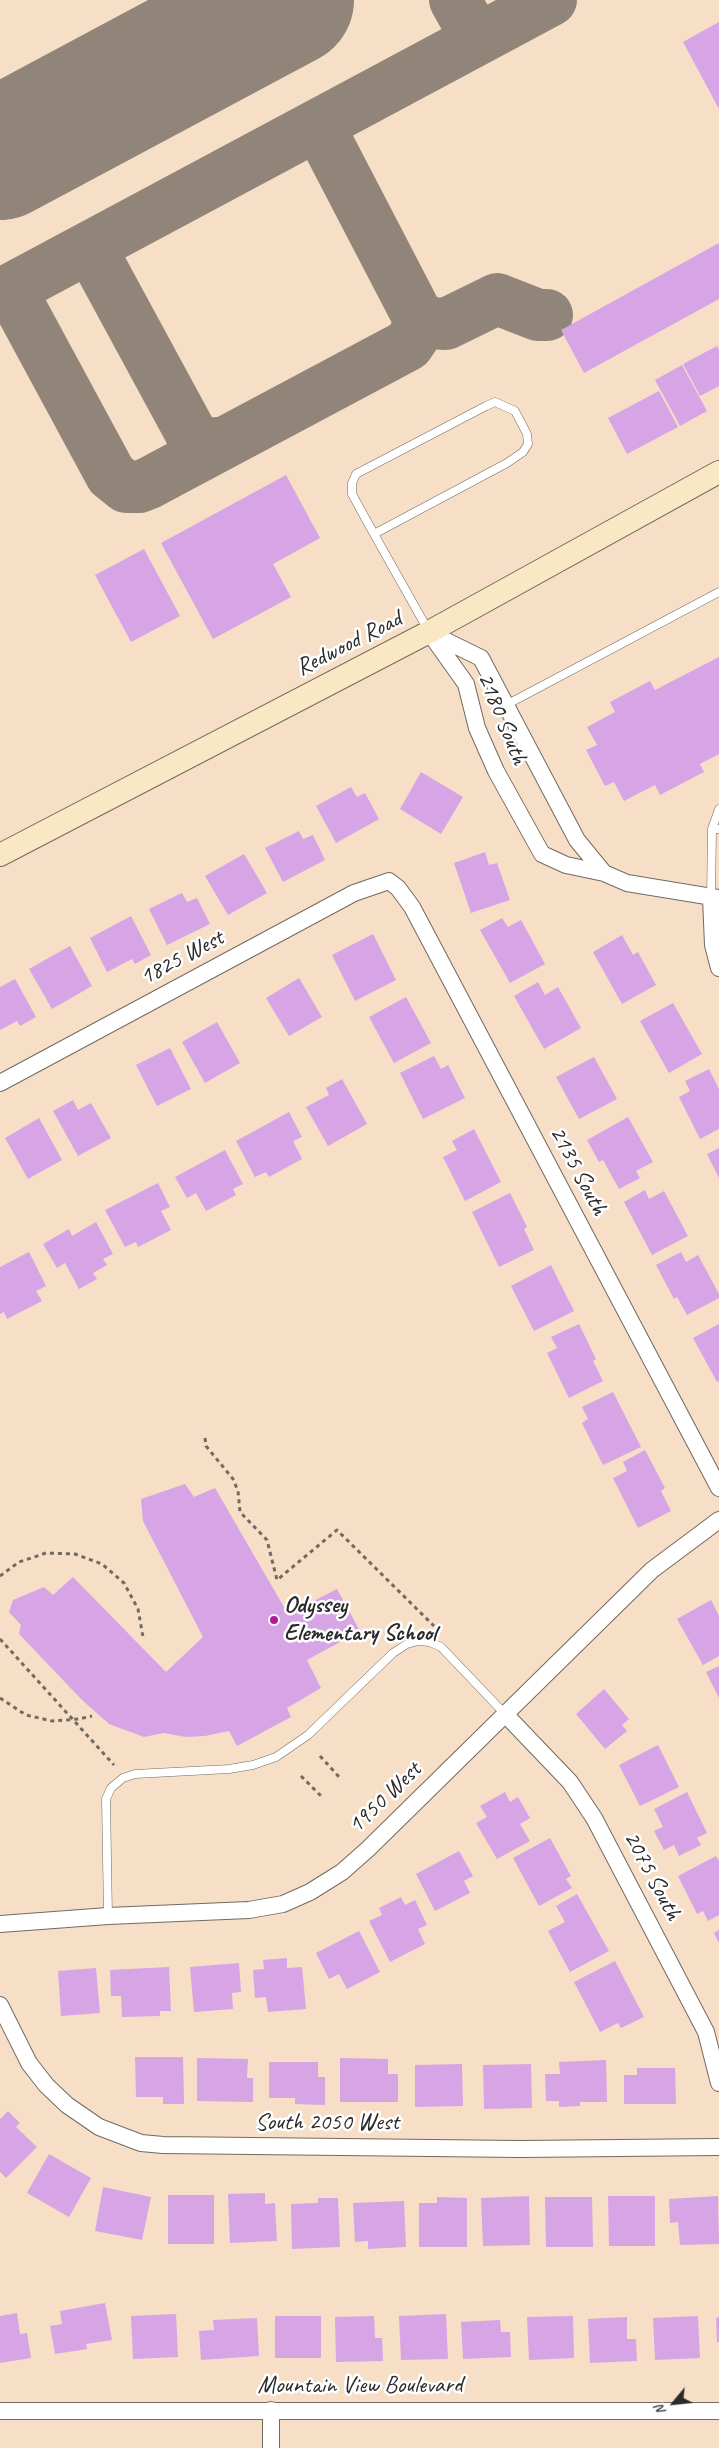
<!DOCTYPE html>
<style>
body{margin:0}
#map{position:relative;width:719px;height:2448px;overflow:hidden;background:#f6dfc6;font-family:Caveat,sans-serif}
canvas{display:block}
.north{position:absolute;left:649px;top:2378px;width:50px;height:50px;-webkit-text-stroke:4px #fff;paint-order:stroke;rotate:242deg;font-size:14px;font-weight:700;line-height:20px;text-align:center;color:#2b2b2b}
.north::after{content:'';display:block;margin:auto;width:18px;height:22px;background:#2b2b2b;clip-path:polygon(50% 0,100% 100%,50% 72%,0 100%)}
</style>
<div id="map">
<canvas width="719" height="2448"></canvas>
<div class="north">N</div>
</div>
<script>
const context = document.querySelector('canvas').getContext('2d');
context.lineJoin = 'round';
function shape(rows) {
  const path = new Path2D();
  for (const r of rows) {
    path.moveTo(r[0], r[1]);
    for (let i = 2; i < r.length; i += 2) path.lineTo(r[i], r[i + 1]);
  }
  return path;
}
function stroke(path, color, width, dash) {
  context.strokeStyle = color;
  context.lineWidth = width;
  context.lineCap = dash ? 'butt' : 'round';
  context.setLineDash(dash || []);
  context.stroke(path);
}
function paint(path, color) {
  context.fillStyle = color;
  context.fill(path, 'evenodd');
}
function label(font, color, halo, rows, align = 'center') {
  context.font = font + ' Caveat,sans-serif';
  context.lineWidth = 5;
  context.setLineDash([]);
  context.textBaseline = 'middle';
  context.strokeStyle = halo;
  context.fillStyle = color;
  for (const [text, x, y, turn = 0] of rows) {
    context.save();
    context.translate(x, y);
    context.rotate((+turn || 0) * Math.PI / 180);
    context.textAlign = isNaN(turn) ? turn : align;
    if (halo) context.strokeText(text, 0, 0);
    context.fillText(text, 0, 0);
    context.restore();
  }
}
const taxiway = shape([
 [455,0,469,25,477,31,491,32],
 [332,118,325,129,325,138,417,315,422,319,432,323,446,324,497,299,538,315,547,315],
 [103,240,97,252,97,260,193,437,206,444,226,442],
 [29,280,19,292,18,303,111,475,126,487,139,487,149,483,408,345,418,330,417,315],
 [0,295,551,0]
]);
const runway = shape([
 [0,154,288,0]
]);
const building = shape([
 [719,22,719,109,683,42],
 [719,243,719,299,584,373,561,330],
 [717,346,719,350,719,386,700,396,683,364],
 [682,365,707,411,680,426,655,380],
 [659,391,678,427,627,454,608,418],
 [286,475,320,538,273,564,291,597,213,639,161,543],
 [144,549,180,616,131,642,95,575],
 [719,657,719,754,700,764,704,772,660,795,655,785,624,801,614,782,605,786,586,750,597,745,587,727,615,712,610,702,650,681,655,690],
 [421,772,463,797,441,834,400,809],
 [351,787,357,797,365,793,379,819,336,843,316,806],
 [299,831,303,839,313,835,325,860,283,882,265,848],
 [485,852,489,865,497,863,510,900,471,913,454,863],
 [244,854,267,893,228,915,205,876],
 [182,893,187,902,197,898,210,924,167,945,149,909],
 [131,916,151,955,135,964,132,959,107,972,90,938],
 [502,918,508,927,521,920,545,964,510,983,480,930],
 [373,934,396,980,355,1001,332,955],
 [622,935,633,955,638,952,656,985,622,1004,593,952],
 [70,946,92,986,52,1009,29,969],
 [299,978,322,1017,289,1036,266,998],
 [15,979,36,1017,20,1026,17,1021,0,1030,0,987],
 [538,982,545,995,558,987,581,1028,544,1049,514,996],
 [406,997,431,1043,394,1063,369,1017],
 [673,1003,702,1054,669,1073,640,1021],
 [217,1022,240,1063,205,1083,182,1042],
 [170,1048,191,1089,157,1106,136,1065],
 [434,1056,441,1069,448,1065,465,1098,423,1119,400,1073],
 [594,1057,617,1099,579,1119,556,1077],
 [709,1069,719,1089,719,1129,700,1139,679,1097,690,1091,685,1081],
 [342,1079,367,1124,328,1146,306,1107,329,1095,326,1088],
 [73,1100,78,1110,91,1103,111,1138,78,1156,53,1111],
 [289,1112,302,1137,293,1141,302,1159,269,1177,266,1172,255,1177,236,1141],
 [628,1117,653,1162,636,1171,640,1178,619,1189,603,1160,599,1162,587,1140],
 [39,1118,62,1160,28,1179,5,1138],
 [474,1129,501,1182,465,1201,443,1157,457,1150,452,1141],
 [719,1148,719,1178,707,1154],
 [225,1150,243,1184,233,1189,236,1195,206,1211,196,1193,187,1198,175,1177],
 [158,1183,170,1207,161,1211,171,1230,138,1247,136,1242,125,1247,105,1210],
 [645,1190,649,1199,664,1191,688,1236,652,1255,624,1202],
 [510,1193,527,1227,524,1229,534,1250,499,1267,472,1212],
 [96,1222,113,1254,103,1259,107,1265,93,1273,97,1279,79,1289,65,1263,57,1268,43,1244,69,1229,72,1236],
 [29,1252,46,1286,36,1291,42,1301,7,1319,4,1312,0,1314,0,1267],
 [681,1252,686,1262,698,1255,719,1294,719,1298,687,1315,677,1297,674,1299,656,1265],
 [551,1265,574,1311,534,1331,511,1286],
 [579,1324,596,1359,593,1361,603,1381,569,1398,547,1353,557,1348,551,1337],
 [719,1324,719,1381,717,1382,693,1338],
 [613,1392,641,1447,603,1465,582,1423,588,1419,582,1407],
 [645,1450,665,1488,661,1491,671,1511,638,1528,613,1478,627,1471,623,1462],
 [185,1484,194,1497,215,1488,288,1614,337,1589,360,1631,307,1660,321,1688,287,1708,291,1717,237,1746,229,1731,205,1736,186,1737,164,1733,144,1737,109,1724,82,1700,19,1634,21,1625,9,1612,13,1600,44,1587,53,1595,73,1577,166,1672,203,1637,143,1521,141,1499],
 [711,1600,719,1616,719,1656,703,1665,677,1619],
 [719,1666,719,1698,706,1672],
 [604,1689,629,1719,622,1725,627,1731,605,1749,576,1714],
 [658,1745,679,1787,640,1806,619,1765],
 [505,1792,510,1802,518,1797,530,1818,520,1824,530,1841,497,1859,476,1823,487,1817,480,1806],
 [687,1792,707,1833,697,1838,701,1845,679,1856,674,1845,664,1850,654,1831,663,1827,654,1809],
 [550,1838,571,1876,566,1879,572,1888,539,1906,513,1858],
 [459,1851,473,1876,464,1881,470,1893,435,1911,416,1874],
 [716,1856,719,1861,719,1915,708,1921,703,1911,697,1914,678,1876],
 [577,1894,609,1951,570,1972,548,1931,565,1922,556,1906],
 [401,1897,405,1905,415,1900,427,1925,418,1929,425,1944,390,1962,369,1921,382,1915,379,1908],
 [719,1930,719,1943,714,1933],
 [359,1931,380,1972,347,1989,339,1974,329,1979,316,1953],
 [287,1958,287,1968,302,1967,306,2009,268,2012,266,1997,255,1998,253,1970,264,1969,263,1960],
 [615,1961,644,2017,621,2028,618,2023,600,2032,574,1982],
 [239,1963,241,1992,232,1993,233,2009,194,2012,190,1967],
 [169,1967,171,2011,160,2011,160,2016,122,2017,121,1996,111,1996,110,1970],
 [96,1968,100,2013,61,2016,58,1971],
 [135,2057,183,2057,184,2104,163,2104,163,2097,136,2097],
 [197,2058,248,2059,247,2078,253,2078,253,2102,197,2101],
 [340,2058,388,2059,388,2074,398,2074,398,2102,340,2102],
 [606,2060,607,2102,580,2102,580,2106,559,2107,559,2101,546,2101,545,2074,560,2074,559,2062],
 [269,2062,318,2062,318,2077,325,2077,325,2105,295,2104,295,2098,269,2098],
 [462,2064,463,2106,415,2107,415,2065],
 [531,2064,532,2108,484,2109,483,2065],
 [637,2068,675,2068,676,2104,624,2104,624,2075,637,2075],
 [8,2111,20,2123,16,2127,37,2147,6,2178,0,2172,0,2119],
 [49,2154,91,2178,69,2217,27,2193],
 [103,2187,151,2197,142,2240,95,2231],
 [265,2193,265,2204,275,2203,277,2241,230,2243,228,2194],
 [168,2195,214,2195,214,2244,168,2244],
 [529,2196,530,2245,483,2246,481,2198],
 [608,2196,655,2196,655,2246,609,2246],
 [718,2196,719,2244,680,2245,678,2222,670,2223,669,2199],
 [437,2197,467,2198,467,2247,419,2247,419,2203,437,2203],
 [545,2197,592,2197,593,2247,546,2247],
 [318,2198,338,2198,340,2247,292,2249,291,2204,318,2203],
 [404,2201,406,2247,368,2249,368,2241,355,2242,353,2203],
 [105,2303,112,2340,86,2344,87,2349,55,2354,50,2326,62,2324,60,2311],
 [17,2313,20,2334,27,2333,31,2358,0,2363,0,2316],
 [176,2314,178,2357,133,2359,131,2316],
 [446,2314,448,2359,401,2360,399,2316],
 [275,2316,321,2316,321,2358,275,2358],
 [374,2316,375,2338,382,2338,383,2361,336,2362,335,2317],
 [573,2316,574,2358,529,2360,527,2317],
 [698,2316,700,2358,655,2360,653,2318],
 [627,2317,627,2339,636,2339,637,2361,590,2363,588,2319],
 [719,2317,719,2342,717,2342,716,2318],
 [257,2318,259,2356,201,2360,199,2331,214,2330,213,2320],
 [500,2320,501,2332,510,2332,511,2357,463,2359,461,2322]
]);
const path = shape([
 [205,1438,206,1446,233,1479,238,1491,240,1512,267,1540,277,1580,337,1530,434,1626],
 [0,1576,19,1562,46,1553,75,1554,102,1564,124,1583,138,1609,143,1637],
 [0,1639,114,1765],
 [0,1698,26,1715,52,1721,79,1719,92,1716],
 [320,1756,341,1779],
 [301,1776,322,1797]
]);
const lane = shape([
 [374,534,507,463,523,452,528,444,527,434,515,411,495,402,486,406,356,474,352,483,352,494,374,534,428,630],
 [506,705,719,592],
 [712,829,719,809],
 [711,898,712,829,719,829],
 [108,1916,106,1799,111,1788,123,1778,135,1774,229,1769,253,1765,276,1757,308,1735,393,1653,407,1644,418,1641,430,1642,441,1647,505,1714]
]);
const street = shape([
 [429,632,466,684,477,728,496,771,542,854,566,865,604,873,627,883,719,898],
 [430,633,481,658,577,840,604,873],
 [711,898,713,945,719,968],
 [0,1083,354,893,389,881,398,888,412,907,719,1488],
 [505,1714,570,1782,594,1818,706,2032,719,2083],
 [0,1924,108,1916,249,1910,283,1904,310,1892,342,1872,368,1849,652,1570,719,1520],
 [0,2005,29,2063,46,2085,67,2105,99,2127,141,2143,163,2145,520,2149,719,2147],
 [271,2410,271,2448],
 [0,2411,719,2411]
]);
const secondary = shape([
 [0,855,429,632,719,472]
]);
const markers = [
 [274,1620,5,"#b5179e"]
];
const streetNames = [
 ["Redwood Road",349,644,-27],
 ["2180 South",502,719,68],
 ["1825 West",182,958,-28],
 ["2135 South",578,1171,62],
 ["1950 West",385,1798,-44],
 ["2075 South",652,1876,62],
 ["South 2050 West",327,2123],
 ["Mountain View Boulevard",360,2386]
];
const poiNames = [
 ["Odyssey",284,1606],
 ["Elementary School",284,1634]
];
stroke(taxiway, '#908578', 52);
stroke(runway, '#908578', 132);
paint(building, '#d7a4e6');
stroke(lane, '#726a61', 9);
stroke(street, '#726a61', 18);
stroke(secondary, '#726a61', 24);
stroke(path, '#726a61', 3, [4, 4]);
stroke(lane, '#fff', 8);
stroke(street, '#fff', 16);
stroke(secondary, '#fae7c3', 22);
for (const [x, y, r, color] of markers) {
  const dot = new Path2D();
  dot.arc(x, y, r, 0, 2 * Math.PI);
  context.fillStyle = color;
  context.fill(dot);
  stroke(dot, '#fff', 2);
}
label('24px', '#2b2b2b', '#fff', streetNames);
label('bold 24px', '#2b2b2b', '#fff', poiNames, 'left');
</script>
